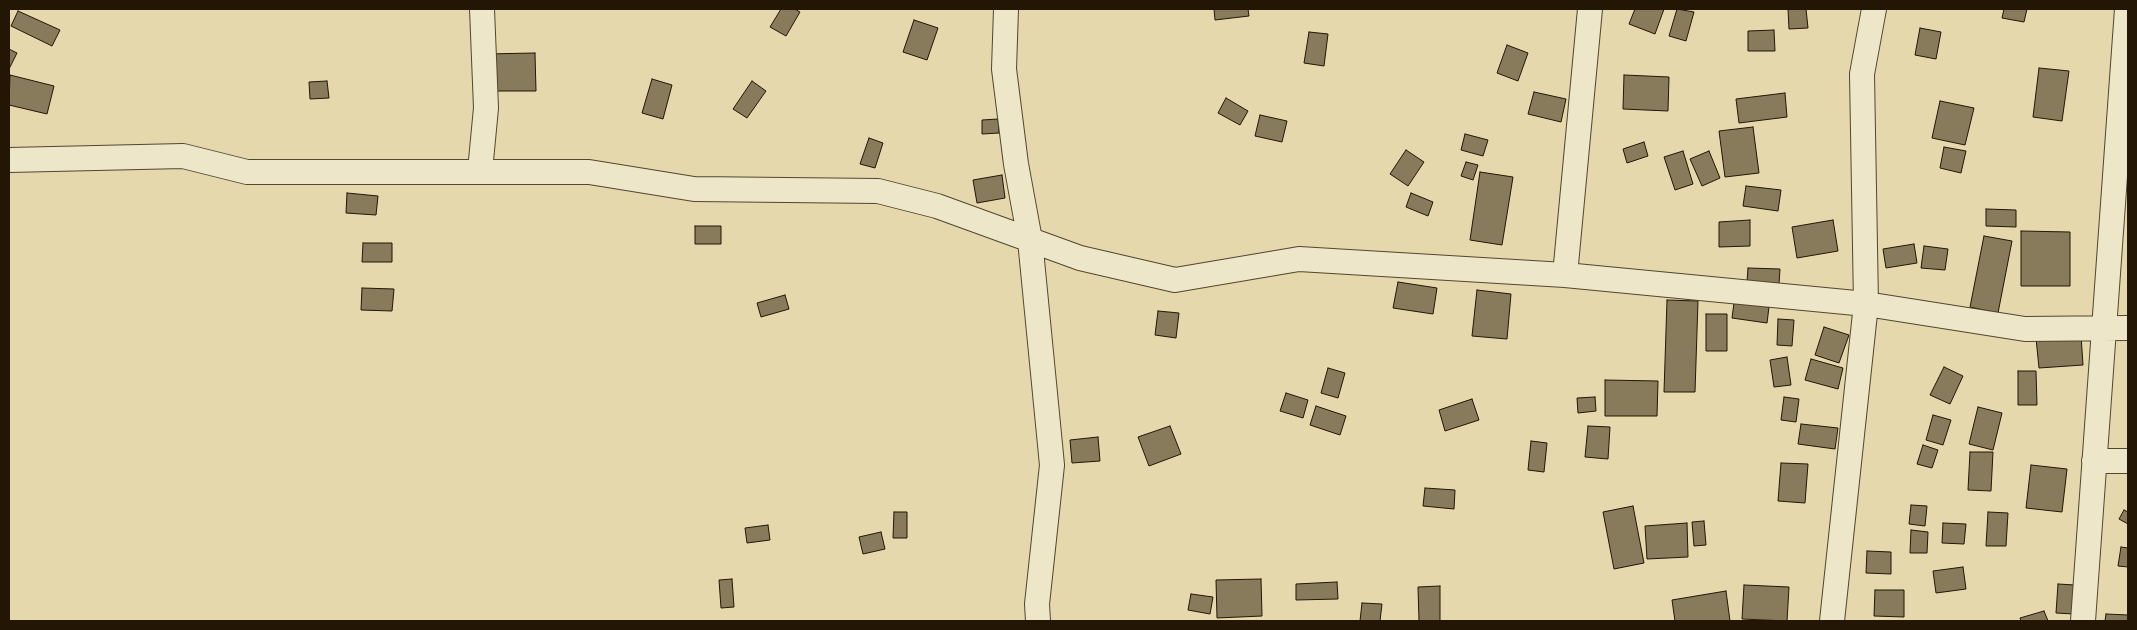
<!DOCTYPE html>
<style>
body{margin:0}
#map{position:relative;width:2137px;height:630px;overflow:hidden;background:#e4d8ac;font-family:"Old Standard TT",serif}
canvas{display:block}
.frame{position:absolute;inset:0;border:10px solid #231605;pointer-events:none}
</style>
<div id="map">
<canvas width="2137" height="630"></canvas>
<div class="frame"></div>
</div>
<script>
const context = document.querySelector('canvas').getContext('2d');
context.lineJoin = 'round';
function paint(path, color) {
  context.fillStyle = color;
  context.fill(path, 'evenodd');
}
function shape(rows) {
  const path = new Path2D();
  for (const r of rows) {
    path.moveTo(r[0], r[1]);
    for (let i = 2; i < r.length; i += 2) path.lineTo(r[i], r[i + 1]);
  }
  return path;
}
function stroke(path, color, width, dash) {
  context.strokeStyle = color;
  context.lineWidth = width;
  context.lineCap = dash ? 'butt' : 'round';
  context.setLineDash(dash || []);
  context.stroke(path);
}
const building = shape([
 [781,9,795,9,800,12,786,36,770,27,781,9],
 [1214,9,1248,9,1249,16,1215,20,1214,9],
 [1635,9,1664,9,1655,34,1629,24,1635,9],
 [1677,9,1694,12,1686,41,1669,36,1677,9],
 [1788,9,1806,9,1808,28,1789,29,1788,9],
 [2004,9,2027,9,2024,22,2002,18,2004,9],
 [18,11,60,30,52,46,11,26,18,11],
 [914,20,938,28,927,60,903,52,914,20],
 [1920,28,1941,32,1936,59,1915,55,1920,28],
 [1774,30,1775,51,1748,51,1748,31,1774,30],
 [1309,32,1328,34,1324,66,1304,63,1309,32],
 [1507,45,1528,53,1518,81,1497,73,1507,45],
 [9,49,17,53,9,69,9,49],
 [535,53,536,91,487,91,486,54,535,53],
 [2039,68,2069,71,2062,121,2033,117,2039,68],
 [10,75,54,86,47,114,9,105,10,75],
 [1624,75,1669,77,1668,111,1623,109,1624,75],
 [652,79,672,85,663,119,642,113,652,79],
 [327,81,329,98,310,99,309,82,327,81],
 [752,81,766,91,747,118,733,109,752,81],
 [1534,92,1566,99,1561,122,1528,114,1534,92],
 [1785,93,1787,117,1739,123,1736,99,1785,93],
 [1226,98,1248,111,1240,125,1218,113,1226,98],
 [1940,101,1974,108,1965,145,1932,138,1940,101],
 [1260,115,1287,121,1282,142,1255,136,1260,115],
 [998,119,999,133,982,134,982,120,998,119],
 [1753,127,1759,173,1725,177,1719,131,1753,127],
 [1465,134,1488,140,1483,156,1461,150,1465,134],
 [869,138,883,143,875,168,860,164,869,138],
 [1644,142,1648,156,1627,163,1623,149,1644,142],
 [1944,147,1966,151,1961,173,1940,168,1944,147],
 [1406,150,1424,162,1408,186,1390,174,1406,150],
 [1683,151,1693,184,1675,190,1664,157,1683,151],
 [1709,151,1720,178,1702,186,1690,159,1709,151],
 [1466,162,1478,165,1473,180,1461,176,1466,162],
 [1480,172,1513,177,1502,245,1470,240,1480,172],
 [1002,175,1005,198,977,203,973,180,1002,175],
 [1746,186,1781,190,1778,211,1743,206,1746,186],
 [347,193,378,196,376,215,346,213,347,193],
 [1411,193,1433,202,1428,216,1406,207,1411,193],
 [1986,209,2016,210,2016,227,1986,226,1986,209],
 [1750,220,1750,246,1719,247,1719,222,1750,220],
 [1833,220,1838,251,1797,258,1792,227,1833,220],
 [695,226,721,226,721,244,695,244,695,226],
 [2021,231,2070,232,2070,286,2021,286,2021,231],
 [1984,236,2012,241,1998,313,1970,307,1984,236],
 [363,243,392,243,392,262,362,262,363,243],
 [1914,244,1917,263,1886,268,1883,249,1914,244],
 [1924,246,1948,249,1945,270,1921,268,1924,246],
 [1748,268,1780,269,1779,284,1747,282,1748,268],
 [1398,282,1437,288,1433,314,1393,308,1398,282],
 [362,288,394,289,392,311,361,310,362,288],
 [1477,290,1511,294,1507,339,1472,336,1477,290],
 [785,295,789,309,761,317,757,303,785,295],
 [1667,300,1698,301,1695,392,1664,392,1667,300],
 [1734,303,1769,307,1767,323,1732,318,1734,303],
 [1158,311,1179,313,1176,338,1155,335,1158,311],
 [1706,314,1727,314,1727,351,1706,351,1706,314],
 [1778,319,1794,320,1792,346,1777,345,1778,319],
 [1824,327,1849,335,1839,363,1815,355,1824,327],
 [2081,335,2083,365,2039,368,2036,338,2081,335],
 [1787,357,1791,385,1774,387,1770,360,1787,357],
 [1811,359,1843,368,1838,389,1805,380,1811,359],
 [1944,367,1963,376,1950,404,1930,395,1944,367],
 [1328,368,1345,373,1338,398,1321,393,1328,368],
 [2018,371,2036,371,2037,405,2018,405,2018,371],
 [1605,380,1658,381,1657,416,1605,416,1605,380],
 [1286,393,1308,400,1303,418,1280,411,1286,393],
 [1595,397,1596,411,1578,413,1577,398,1595,397],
 [1784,397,1799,399,1796,422,1781,420,1784,397],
 [1472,399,1479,420,1445,431,1439,410,1472,399],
 [1316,406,1346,416,1340,435,1310,425,1316,406],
 [1978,407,2002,413,1993,450,1969,444,1978,407],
 [1933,415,1951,420,1943,445,1926,440,1933,415],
 [1801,424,1838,428,1835,449,1798,444,1801,424],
 [1170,426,1181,454,1149,466,1138,437,1170,426],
 [1588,426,1610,427,1608,459,1585,457,1588,426],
 [1098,437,1100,461,1072,463,1070,440,1098,437],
 [1531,441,1547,443,1544,472,1528,470,1531,441],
 [1923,445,1938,450,1932,468,1917,464,1923,445],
 [1970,452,1993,452,1991,491,1968,490,1970,452],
 [1781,463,1808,464,1805,503,1778,501,1781,463],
 [2031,465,2067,469,2062,512,2026,508,2031,465],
 [1425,488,1455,490,1454,509,1423,506,1425,488],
 [1911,505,1927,506,1925,526,1909,524,1911,505],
 [1633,506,1644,563,1614,569,1603,512,1633,506],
 [2124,510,2128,512,2128,524,2119,519,2124,510],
 [894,512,907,512,907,538,893,538,894,512],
 [1988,512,2008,513,2006,546,1986,546,1988,512],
 [1704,521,1706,545,1694,546,1692,522,1704,521],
 [1687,523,1688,557,1647,559,1645,526,1687,523],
 [1943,523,1966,524,1964,544,1942,543,1943,523],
 [768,525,770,540,747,543,745,528,768,525],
 [1911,530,1928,532,1927,553,1910,553,1911,530],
 [881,532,885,549,863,554,859,537,881,532],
 [2121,547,2128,548,2128,567,2118,566,2121,547],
 [1867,551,1891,552,1891,574,1866,573,1867,551],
 [1963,567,1966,589,1936,593,1933,571,1963,567],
 [732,579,734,607,721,608,719,580,732,579],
 [1261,579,1262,616,1217,618,1216,580,1261,579],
 [1337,582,1338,599,1296,600,1296,584,1337,582],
 [2058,584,2075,585,2074,614,2056,613,2058,584],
 [1744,585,1789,587,1787,621,1742,619,1744,585],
 [1440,586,1440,621,1419,621,1418,587,1440,586],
 [1875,590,1904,590,1904,617,1874,616,1875,590],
 [1726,591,1730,621,1675,621,1672,600,1726,591],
 [1191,594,1213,597,1210,614,1188,610,1191,594],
 [1362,603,1382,604,1380,621,1360,621,1362,603],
 [2044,611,2048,621,2021,621,2020,618,2044,611],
 [2106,614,2128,615,2128,621,2105,621,2106,614]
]);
const street = shape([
 [1006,9,1004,69,1016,164,1030,240,1052,465,1037,604,1038,621],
 [9,160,183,156,247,172,589,172,694,189,878,191,937,206,1080,258,1175,280,1299,259,1565,275,1866,304,2025,329,2128,328],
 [480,171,486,108,482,9],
 [1565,275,1590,9],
 [2094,461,2128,461],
 [1832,621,1866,304,1862,74,1874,9],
 [2083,621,2127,9]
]);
paint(building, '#877b5c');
stroke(building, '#231605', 1);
stroke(street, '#53462f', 26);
stroke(street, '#ede6c9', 24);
</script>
